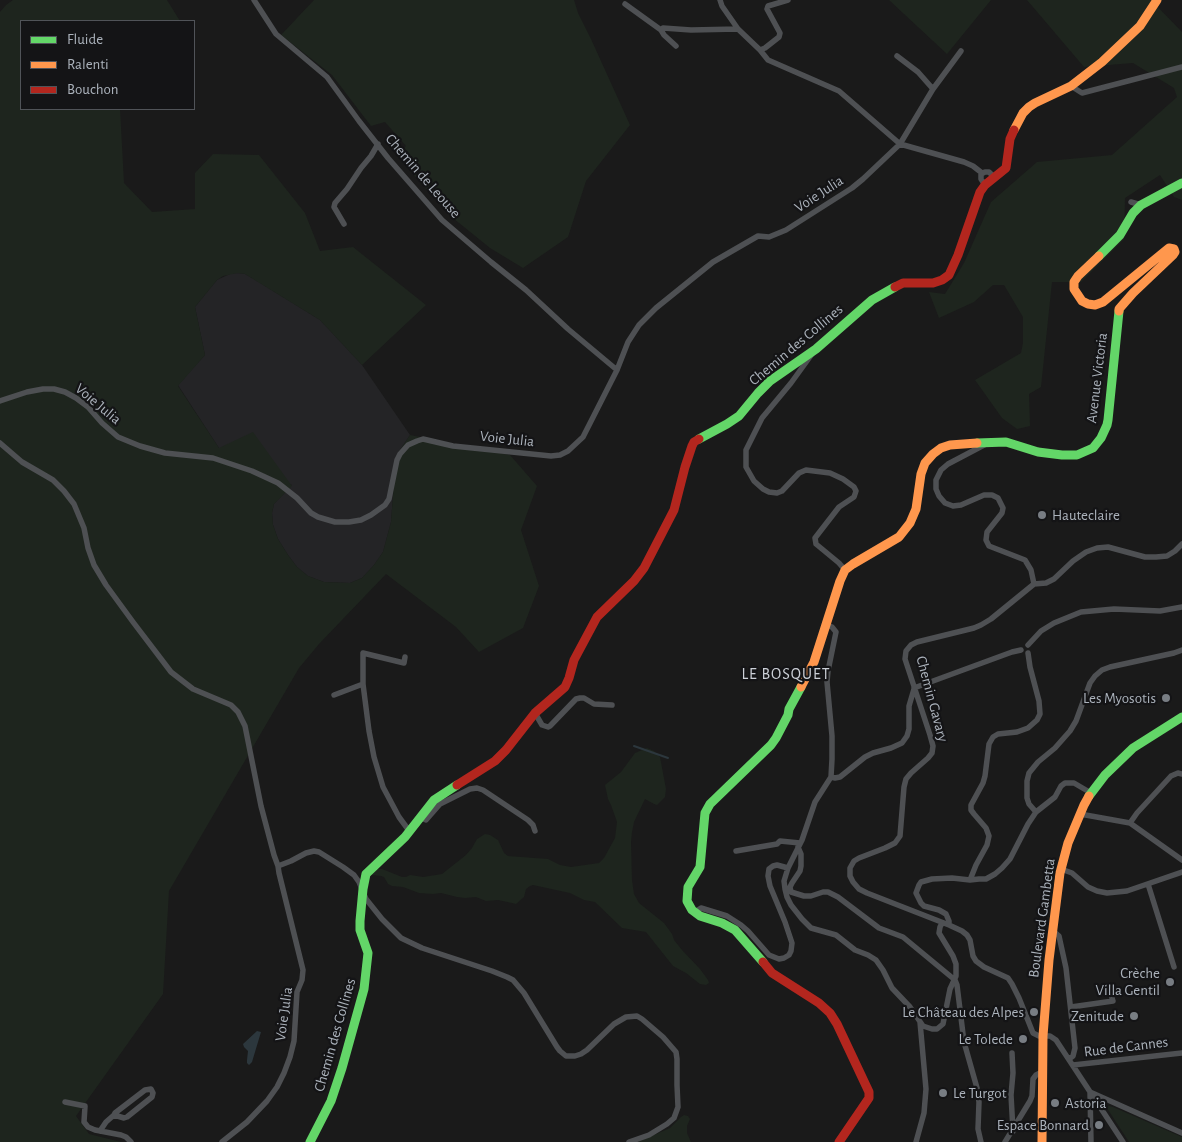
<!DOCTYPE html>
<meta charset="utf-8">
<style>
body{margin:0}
#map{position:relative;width:1182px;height:1142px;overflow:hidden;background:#1a1a1a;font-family:"Alegreya Sans",sans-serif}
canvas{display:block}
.legend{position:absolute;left:20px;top:20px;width:175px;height:90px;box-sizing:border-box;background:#141416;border:1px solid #505358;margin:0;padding:6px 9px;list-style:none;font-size:15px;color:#abb2bb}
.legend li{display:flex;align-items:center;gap:10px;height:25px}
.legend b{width:25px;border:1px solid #505358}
</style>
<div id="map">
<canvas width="1182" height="1142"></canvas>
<ul class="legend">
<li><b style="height:6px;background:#63d668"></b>Fluide</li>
<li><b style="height:6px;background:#ff974d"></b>Ralenti</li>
<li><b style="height:6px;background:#b3261e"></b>Bouchon</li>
</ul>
</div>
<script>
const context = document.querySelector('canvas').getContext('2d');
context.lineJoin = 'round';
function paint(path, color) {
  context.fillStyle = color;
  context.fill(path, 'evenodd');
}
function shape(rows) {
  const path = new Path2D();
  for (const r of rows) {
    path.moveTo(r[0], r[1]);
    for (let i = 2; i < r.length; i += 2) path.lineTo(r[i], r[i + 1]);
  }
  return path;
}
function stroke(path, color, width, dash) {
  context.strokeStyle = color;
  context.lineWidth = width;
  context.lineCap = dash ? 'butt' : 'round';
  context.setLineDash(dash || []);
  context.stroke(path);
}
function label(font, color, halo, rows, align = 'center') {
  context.font = font + ' "Alegreya Sans",sans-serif';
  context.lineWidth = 4.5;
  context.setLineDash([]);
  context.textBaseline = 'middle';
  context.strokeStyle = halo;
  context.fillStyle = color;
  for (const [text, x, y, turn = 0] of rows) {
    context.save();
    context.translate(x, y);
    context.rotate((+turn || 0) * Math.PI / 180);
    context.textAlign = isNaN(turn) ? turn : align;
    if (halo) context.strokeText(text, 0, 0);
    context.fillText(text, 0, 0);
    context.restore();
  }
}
const built = shape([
 [238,273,245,274,252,278,320,320,362,365,410,435,396,456,391,522,383,552,374,565,362,578,350,583,324,582,308,576,297,567,288,555,278,539,273,525,272,513,274,504,292,485,219,448,178,385,205,355,195,307,217,280,230,274]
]);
const green = shape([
 [13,0,167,0,180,21,21,21,21,109,120,109,124,183,152,212,195,209,195,173,213,154,259,155,305,213,320,251,353,247,426,305,362,365,320,320,245,274,238,273,223,276,217,280,195,307,205,355,178,386,219,448,253,432,292,486,274,504,272,513,273,525,278,539,288,555,297,567,308,576,324,582,350,583,362,578,374,565,383,552,391,522,396,456,410,435,510,455,537,486,521,530,539,586,523,628,479,652,456,627,386,574,319,644,299,668,169,891,163,994,76,1116,89,1134,121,1142,0,1142,0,12,6,5],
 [314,0,574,0,578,13,591,39,630,125,586,181,568,237,523,268,490,248,448,214,397,156,406,146,385,122,371,126,332,75,281,35],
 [889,0,991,0,947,54],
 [1027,0,1151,0,1182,32,1182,200,1174,197,1160,175,1125,198,1124,239,1081,282,1052,282,1041,387,1029,394,1030,426,1017,429,1002,418,975,380,1021,353,1023,343,1023,317,1004,285,993,285,974,302,939,318,929,292,945,294,964,263,991,202,1037,162,1112,155,1177,97,1174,88,1133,63,1084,67],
 [647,748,654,751,660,757,666,789,665,797,657,805,654,804,645,799,634,822,632,832,631,842,632,880,634,894,639,903,664,923,672,934,674,940,682,950,700,969,708,980,709,983,706,985,700,984,686,973,673,966,646,932,622,928,595,902,584,900,570,893,533,885,530,886,526,889,524,897,516,904,512,903,498,900,486,901,476,897,465,898,457,897,441,893,433,894,419,893,403,887,392,886,388,884,384,877,381,876,372,875,371,874,376,869,382,869,402,877,406,877,410,875,423,877,442,874,466,855,472,848,477,839,485,834,490,835,498,840,504,853,508,856,548,859,560,865,571,867,599,863,604,858,615,838,617,822,611,805,608,799,605,785,621,772,635,753],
 [1105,1105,1113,1107,1182,1137,1182,1142,1129,1142],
 [684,1115,688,1116,690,1119,687,1126,687,1133,691,1142,638,1142,670,1128,681,1117]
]);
const water = shape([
 [257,1031,261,1032,252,1062,249,1065,247,1063,247,1060,248,1051,244,1047,243,1044]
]);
const stream = shape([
 [634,746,668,758]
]);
const street = shape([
 [254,0,276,34,327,77,359,121,388,158,442,220,491,262,526,290,568,329,617,370],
 [720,0,722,6,738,29,760,50,768,60,839,91,900,144,964,162,973,166,982,173],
 [625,4,661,30,664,35,676,46],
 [661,30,663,28,691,30,738,29],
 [760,50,765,48,779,37,780,33,767,9,768,6,788,0],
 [1071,86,1082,93,1182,67],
 [933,89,961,51],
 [985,185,981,179,981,174,985,172,989,172,995,178],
 [1131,202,1141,205],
 [344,224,334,207,335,203,347,189,361,168,371,156,378,144],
 [812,354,791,383,762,418,746,450,746,467,754,481,763,489,769,492,777,493,782,491,799,473,806,470,830,473,843,479,854,487,856,491,854,497,839,507,815,538,816,544,839,563,845,570],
 [0,401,27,392,43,389,54,389,65,392,76,398,88,407,102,423,118,437,140,446,165,453,213,458,252,471,278,483,297,498,311,513,318,517,335,522,349,522,361,520,371,515,385,505,389,499,397,460,400,454,408,445,417,441,423,439,453,446,551,456,560,455,568,451,583,437,617,370,628,342,639,325,656,308,713,262,758,236,769,237,786,230,852,188,863,179,900,144,933,89,918,72,897,56],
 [0,443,22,462,53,480,64,491,74,504,84,528,88,548,94,565,106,585,133,622,171,672,193,689,231,705,238,712,245,726,261,806,274,855,278,866,279,873,303,970,302,980,297,992,294,1041,290,1057,284,1073,277,1087,267,1101,247,1122,222,1142],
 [986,444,948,464,941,470,936,480,936,489,939,496,945,503,953,506,961,505,984,495,992,495,998,498,1003,508,1002,513,987,532,986,540,989,546,1025,560,1031,570,1034,584],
 [1028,645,1041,631,1054,623,1081,612,1114,609,1160,611,1182,607],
 [405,657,404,663,363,653,363,684,369,731,374,757,383,787,399,817,410,832],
 [914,688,1012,652,1021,650],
 [334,695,363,684],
 [535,713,542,725,548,727,550,726,576,699,580,698,584,698,594,704,612,705],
 [831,777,835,778,840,777,865,757,873,753,891,748,902,743,907,736,909,729,909,706,914,689],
 [1036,812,1029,804,1027,798,1027,781,1029,773,1038,762,1055,748,1070,731,1076,721,1090,683,1095,676,1102,670,1110,667,1174,653,1182,650],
 [1080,814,1130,823,1182,860],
 [421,818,426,820,440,804,470,789,477,788,483,790,528,820,533,825,535,831],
 [1130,823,1137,813,1171,776,1178,773,1182,774],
 [798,847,801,854,801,866,800,871,792,883,790,887,791,892,804,896,811,896,823,892,828,892,838,897,879,928,903,937,955,980,957,985,964,1042,977,1088,979,1102,978,1129,981,1142],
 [736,851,777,844,780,841,800,843],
 [278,866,291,861,306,853,314,851,319,852,343,867,354,875,359,882,366,899,382,919,401,938,422,948,492,971,507,977,513,980,524,993,557,1047,560,1051,566,1056,575,1056,581,1054,587,1050,614,1024,626,1017,637,1016,642,1019,663,1037,676,1052,677,1059,677,1085,678,1107,674,1118,667,1124,649,1135,629,1142],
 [788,868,802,840,815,802,831,777,832,759,832,736,827,682,828,671,836,632,832,627,827,625],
 [1061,869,1072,873,1088,887,1097,891,1107,893,1127,891,1182,872],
 [970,880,976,865,987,845,989,836,986,828,974,814,971,810,971,805,983,783,985,776,989,744,993,737,998,734,1017,732,1028,728,1037,720,1040,714,1039,701,1030,667,1028,653],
 [1148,884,1174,967],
 [696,913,698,910,701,908,727,916,741,925,748,931,769,955,779,959,784,958,789,955,791,951,792,943,785,922,770,886,768,876,769,869,773,866,777,865,788,868,784,881,785,889,787,897,791,905,802,919,811,928,836,935,855,950,868,955,876,960,883,970,892,988,910,1007,923,1026,932,1029,937,1029,943,1024,950,989,956,976,956,964,953,956,939,933,940,927,942,923],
 [949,925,949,921,946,914,939,910,924,906,921,903,916,893,919,885,921,882,932,879,952,878,970,880,979,879,986,879,995,874,1002,868,1010,859,1028,824,1036,812,1055,797,1061,786,1065,783,1074,783,1091,793],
 [1052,930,1059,936,1066,968,1075,1048,1073,1056,1069,1059],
 [1071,1007,1113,1001,1108,986],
 [1012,1053,1013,1073,1011,1095,1013,1131],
 [1073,1065,1182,1053],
 [1090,1092,1182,1133],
 [1090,1092,1091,1142],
 [65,1102,85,1106,84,1122,88,1127,95,1130,121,1135,126,1137,131,1142],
 [100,1131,106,1122,114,1115,115,1113,145,1090,151,1089,153,1093,152,1097,127,1117,124,1118,114,1115],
 [916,1142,924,1113,926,1089,920,1022],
 [1005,1142,1030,1101,1032,1096,1033,1079,1036,1075,1042,1072],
 [1123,1142,1056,1040,1050,1036,1039,1036,1033,1033,1019,998,1012,984,1008,978,984,967,976,961,973,956,970,940,967,935,962,931,949,925,867,893,859,889,853,882,850,876,850,868,854,861,859,858,885,848,895,843,900,836,904,787,906,779,911,773,928,758,932,753,933,746,930,735,905,659,906,651,911,645,917,642,974,628,981,625,991,619,1034,584,1046,583,1054,579,1073,561,1086,552,1097,548,1108,547,1145,557,1156,557,1167,556,1175,551,1182,544]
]);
const fast = shape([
 [1099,256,1120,235,1133,213,1141,205,1182,183],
 [699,439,727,424,739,416,758,393,770,381,816,349,872,300,895,287],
 [977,443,1006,442,1038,452,1062,455,1077,455,1093,448,1101,438,1107,425,1108,420,1119,311],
 [1089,796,1105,775,1133,748,1182,717],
 [763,962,735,930,722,923,700,916,692,910,687,901,688,887,700,867,705,813,710,804,771,745,776,738,788,715,789,709,801,687],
 [310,1142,331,1101,342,1068,364,989,368,953,360,930,360,921,363,889,366,874,405,837,434,800,457,785]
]);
const slow = shape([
 [1014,130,1023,113,1029,107,1035,103,1071,86,1102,62,1140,26,1157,0],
 [1099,256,1078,276,1074,282,1074,289,1082,301,1088,304,1095,305,1103,302,1169,248,1174,249,1175,252,1173,255,1133,293,1119,309,1119,311],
 [801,687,814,662,840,581,845,570,853,564,899,537,910,523,916,509,921,474,925,463,933,454,941,448,950,445,977,443],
 [1042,1142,1043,1036,1049,960,1060,873,1068,843,1084,805,1089,796]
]);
const jam = shape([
 [895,287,903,283,933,283,942,280,949,275,958,255,980,192,985,185,1006,168,1010,139,1014,130],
 [457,785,495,761,506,750,535,713,565,687,569,678,574,660,597,617,634,581,644,568,674,510,685,467,692,446,694,442,699,439],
 [763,962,772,973,819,1003,830,1013,837,1024,869,1092,869,1098,839,1142]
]);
const markers = [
 [1042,515,5,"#787d83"],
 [1166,698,5,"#787d83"],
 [1170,982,5,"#787d83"],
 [1034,1012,5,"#787d83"],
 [1134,1016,5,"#787d83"],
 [1023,1039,5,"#787d83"],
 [943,1093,5,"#787d83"],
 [1055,1103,5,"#787d83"],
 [1099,1125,5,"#787d83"]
];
const streetNames = [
 ["Chemin de Leouse",423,176,49],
 ["Voie Julia",819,194,-33],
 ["Chemin des Collines",796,345,-40],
 ["Avenue Victoria",1097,378,-83],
 ["Voie Julia",98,404,40],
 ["Voie Julia",507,439,6],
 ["Chemin Gavary",932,699,75],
 ["Boulevard Gambetta",1042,918,-82],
 ["Voie Julia",284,1014,-82],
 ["Chemin des Collines",335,1035,-74],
 ["Rue de Cannes",1126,1047,-7]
];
const poiNames = [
 ["Hauteclaire",1052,515,"left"],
 ["Les Myosotis",1156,698],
 ["Crèche",1160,973],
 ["Villa Gentil",1160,990],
 ["Le Château des Alpes",1024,1012],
 ["Zenitude",1124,1016],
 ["Le Tolede",1013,1039],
 ["Le Turgot",953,1093,"left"],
 ["Astoria",1065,1103,"left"],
 ["Espace Bonnard",1089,1125]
];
const neighbourhoodNames = [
 ["LE BOSQUET",786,674]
];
paint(built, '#242426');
paint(green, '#1e251e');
paint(water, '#2c373d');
stroke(stream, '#2c373d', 2);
stroke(street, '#4e5053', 5.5);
stroke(fast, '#63d668', 9);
stroke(slow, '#ff974d', 9);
stroke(jam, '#b3261e', 9);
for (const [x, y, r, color] of markers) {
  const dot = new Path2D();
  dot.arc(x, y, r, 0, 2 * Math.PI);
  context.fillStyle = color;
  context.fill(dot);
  stroke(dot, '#141416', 2);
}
label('15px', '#abb2bb', '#141416', streetNames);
label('15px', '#abb2bb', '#141416', poiNames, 'right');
context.letterSpacing = '1px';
label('16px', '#ccd0d7', '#141416', neighbourhoodNames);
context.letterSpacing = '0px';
</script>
